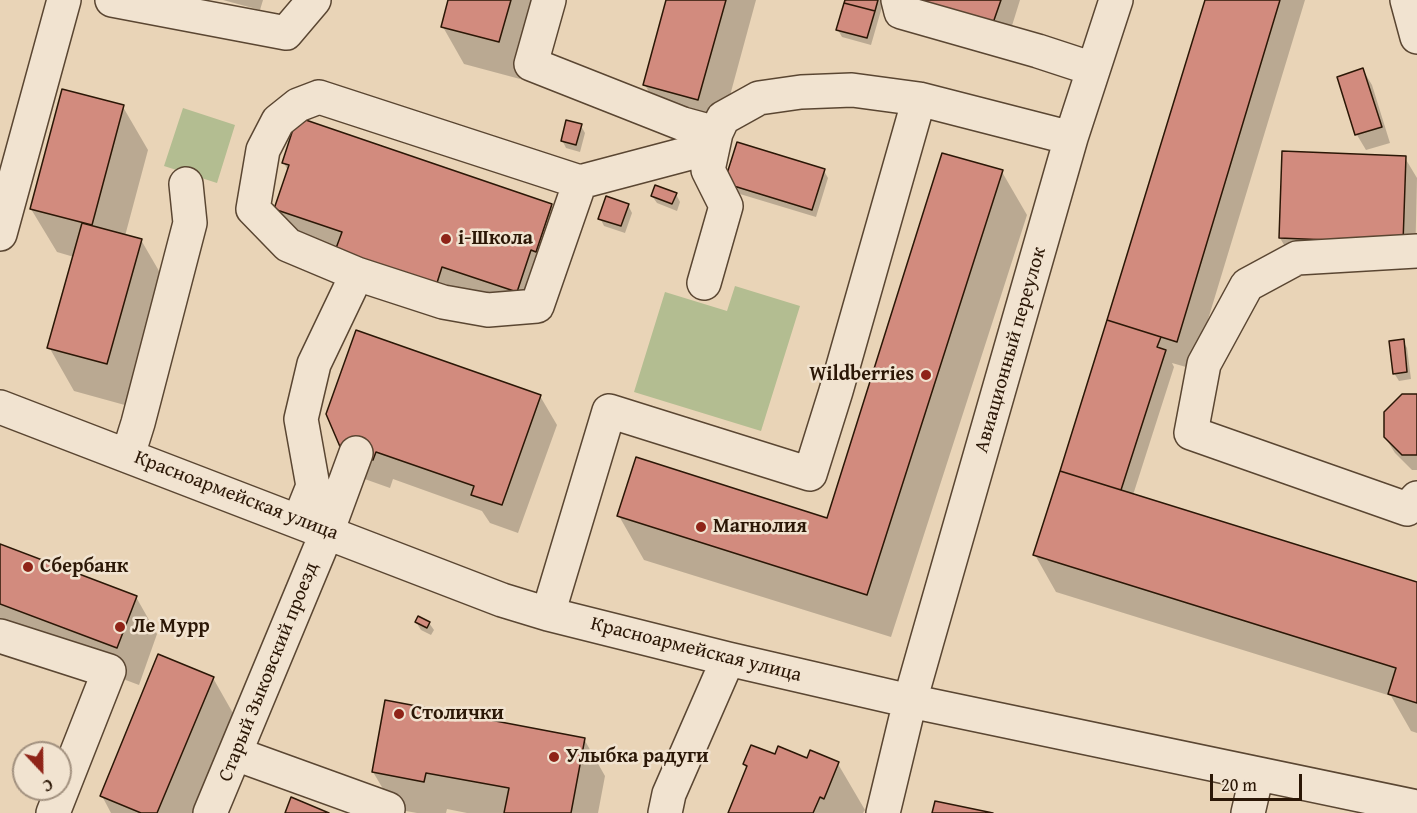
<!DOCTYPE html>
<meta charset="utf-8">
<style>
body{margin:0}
#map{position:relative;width:1417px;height:813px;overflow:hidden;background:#e9d4b7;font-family:"Gentium Book Plus",serif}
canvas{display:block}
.north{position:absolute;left:12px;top:741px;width:60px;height:60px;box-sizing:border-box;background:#f1e3d0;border:2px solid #a2917f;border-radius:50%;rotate:158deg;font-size:16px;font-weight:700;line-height:24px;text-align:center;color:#2b1706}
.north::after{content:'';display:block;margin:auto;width:21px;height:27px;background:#8f2418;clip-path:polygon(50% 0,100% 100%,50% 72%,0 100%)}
.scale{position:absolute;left:1210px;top:774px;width:92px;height:27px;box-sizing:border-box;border:3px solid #2b1706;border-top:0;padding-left:8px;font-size:18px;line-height:21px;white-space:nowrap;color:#2b1706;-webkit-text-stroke:4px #f1e3d0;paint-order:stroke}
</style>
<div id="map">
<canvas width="1417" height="813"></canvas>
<div class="north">С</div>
<div class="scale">20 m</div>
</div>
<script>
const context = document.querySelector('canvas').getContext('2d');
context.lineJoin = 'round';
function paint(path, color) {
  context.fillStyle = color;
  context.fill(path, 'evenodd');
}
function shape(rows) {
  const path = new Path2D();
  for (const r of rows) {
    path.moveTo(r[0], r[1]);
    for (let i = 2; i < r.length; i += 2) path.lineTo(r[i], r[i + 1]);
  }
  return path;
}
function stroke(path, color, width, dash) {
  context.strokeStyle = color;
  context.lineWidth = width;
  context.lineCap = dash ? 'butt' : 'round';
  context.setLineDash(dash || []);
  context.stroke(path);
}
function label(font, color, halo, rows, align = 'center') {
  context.font = font + ' "Gentium Book Plus",serif';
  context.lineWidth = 5;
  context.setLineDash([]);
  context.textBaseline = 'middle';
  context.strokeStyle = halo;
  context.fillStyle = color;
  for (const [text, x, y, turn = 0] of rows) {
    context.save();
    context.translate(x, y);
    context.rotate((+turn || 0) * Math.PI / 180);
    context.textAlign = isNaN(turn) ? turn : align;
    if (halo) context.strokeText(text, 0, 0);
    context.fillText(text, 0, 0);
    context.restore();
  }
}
const green = shape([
 [183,108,235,125,217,183,164,166],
 [735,286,800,306,761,431,634,392,665,292,727,311]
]);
const shadow = shape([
 [223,0,263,0,260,10],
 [450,0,542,0,520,79,464,64,443,27],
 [668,0,756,0,719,136,666,122,645,85],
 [846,0,884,0,871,45,842,37,838,30],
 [918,0,1020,0,1006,45],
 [1206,0,1305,0,1193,369,1172,363,1174,367,1133,495,1417,584,1417,733,1411,731,1391,696,1056,592,1035,555],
 [1363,70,1372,85,1390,143,1366,150,1357,135,1339,78],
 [123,107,148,150,125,236,141,240,166,283,132,407,74,391,49,347,74,257,57,252,31,209],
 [581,126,585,133,580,152,566,148,562,140],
 [1405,158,1417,178,1415,265,1293,260,1280,238],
 [284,163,551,206,567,234,533,320,292,238,276,209,288,171],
 [824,171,828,178,816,217,730,191,725,183],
 [1002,172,1027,215,891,637,644,560,619,516,828,520],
 [676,194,680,202,677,211,657,203,652,196],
 [628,205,632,213,625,233,604,226,600,218],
 [1403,341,1407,348,1411,379,1399,381,1394,373],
 [540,396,557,425,518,533,490,523,482,511,393,479,390,488,359,477,343,448],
 [1417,396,1417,470,1412,470,1395,453,1385,437],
 [0,546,136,597,157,634,139,685,0,633],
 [416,622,429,623,434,630,431,635,421,630],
 [213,678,234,715,194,813,111,813,102,796],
 [584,739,605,776,598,813,467,813,447,809,446,813,417,813,395,809,373,772],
 [776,756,838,764,865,810,863,813,729,813,747,769,744,764]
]);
const building = shape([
 [448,0,511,0,499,42,441,27,448,0],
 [666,0,726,0,698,100,643,85,666,0],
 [845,0,878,0,875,11,844,3,845,0],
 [919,0,1001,0,993,23,919,0],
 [1205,0,1280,0,1177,342,1107,320,1205,0],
 [844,3,875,11,867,38,836,30,844,3],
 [1363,68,1382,127,1355,135,1337,77,1363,68],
 [62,89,124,105,92,225,30,209,62,89],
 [297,117,552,204,536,252,531,250,517,292,442,267,436,286,335,251,342,232,274,209,289,165,282,163,297,117],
 [566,120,582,124,576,145,561,141,566,120],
 [737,142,825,169,812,210,724,183,737,142],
 [1282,151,1406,156,1403,243,1279,238,1282,151],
 [942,153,1003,170,867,595,617,516,636,457,827,518,942,153],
 [655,185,677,193,672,204,651,196,655,185],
 [606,196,629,204,621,226,598,219,606,196],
 [82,223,142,239,107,364,47,348,82,223],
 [1107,320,1161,337,1157,347,1166,350,1121,490,1060,471,1107,320],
 [356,330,541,395,502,505,471,495,474,486,376,452,373,460,341,449,326,414,356,330],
 [1404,339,1407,372,1393,374,1389,341,1404,339],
 [1402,394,1417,394,1417,455,1402,455,1384,437,1384,412,1402,394],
 [1060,471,1417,582,1417,703,1388,694,1396,668,1033,555,1060,471],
 [0,544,137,596,117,648,0,604,0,544],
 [418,616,430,622,427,628,415,622,418,616],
 [158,654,214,677,157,813,141,813,100,796,158,654],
 [385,700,585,738,571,813,504,813,509,788,426,773,424,782,372,772,385,700],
 [751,745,775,754,778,746,807,758,810,750,839,762,824,799,820,797,813,813,728,813,747,766,743,764,751,745],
 [291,797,329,813,285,813,291,797],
 [935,801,993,813,932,813,935,801]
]);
const minor = shape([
 [112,0,286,33,314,0],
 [549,0,531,64,683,124,716,133,723,118,759,98,801,92,852,90,919,99,1071,138],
 [898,0,901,12,1038,51,1093,69],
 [1407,0,1417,37],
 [319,97,580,182,537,306,488,310,443,302,357,274,288,245,253,209,263,150,278,121,298,105,319,97],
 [580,182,686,154,716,133],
 [0,234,64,0],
 [1417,251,1297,258,1247,285,1204,364,1191,433,1407,509,1417,498],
 [704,283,726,206,708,170,716,133],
 [0,407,502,600,548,614,728,659,910,701,1417,807],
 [128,455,138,423,190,223,186,184],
 [299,521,313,486,301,419,314,364,357,274],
 [548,614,609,411,810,474,836,391,919,99],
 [0,636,109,671,53,813],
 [236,754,388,809,386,813],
 [210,813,327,532,356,453],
 [665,813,669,794,728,659],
 [883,813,910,701,927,641,1071,138,1116,0],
 [1248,813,1257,774]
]);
const markers = [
 [446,239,6,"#8f2418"],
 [926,375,6,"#8f2418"],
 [701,527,6,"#8f2418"],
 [28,567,6,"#8f2418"],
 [120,627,6,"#8f2418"],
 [399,714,6,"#8f2418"],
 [554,757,6,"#8f2418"]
];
const poiNames = [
 ["i-Школа",458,239],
 ["Wildberries",914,375,"right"],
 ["Магнолия",713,527],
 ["Сбербанк",40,567],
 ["Ле Мурр",132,627],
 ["Столички",411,714],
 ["Улыбка радуги",566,757]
];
const streetNames = [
 ["Авиационный переулок",1011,350,-74],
 ["Красноармейская улица",236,496,21],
 ["Красноармейская улица",696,650,14],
 ["Старый Зыковский проезд",269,672,-68]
];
paint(green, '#b3bd91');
paint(shadow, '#0003');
paint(building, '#d28b7e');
stroke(building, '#2b1706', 1.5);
stroke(minor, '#5a4632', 36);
stroke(minor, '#f1e3d0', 33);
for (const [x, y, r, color] of markers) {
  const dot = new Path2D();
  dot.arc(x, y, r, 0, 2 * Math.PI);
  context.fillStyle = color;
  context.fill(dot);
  stroke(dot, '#f1e3d0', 2);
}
label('bold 20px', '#2b1706', '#f1e3d0', poiNames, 'left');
label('20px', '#2b1706', '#f1e3d0', streetNames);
</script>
